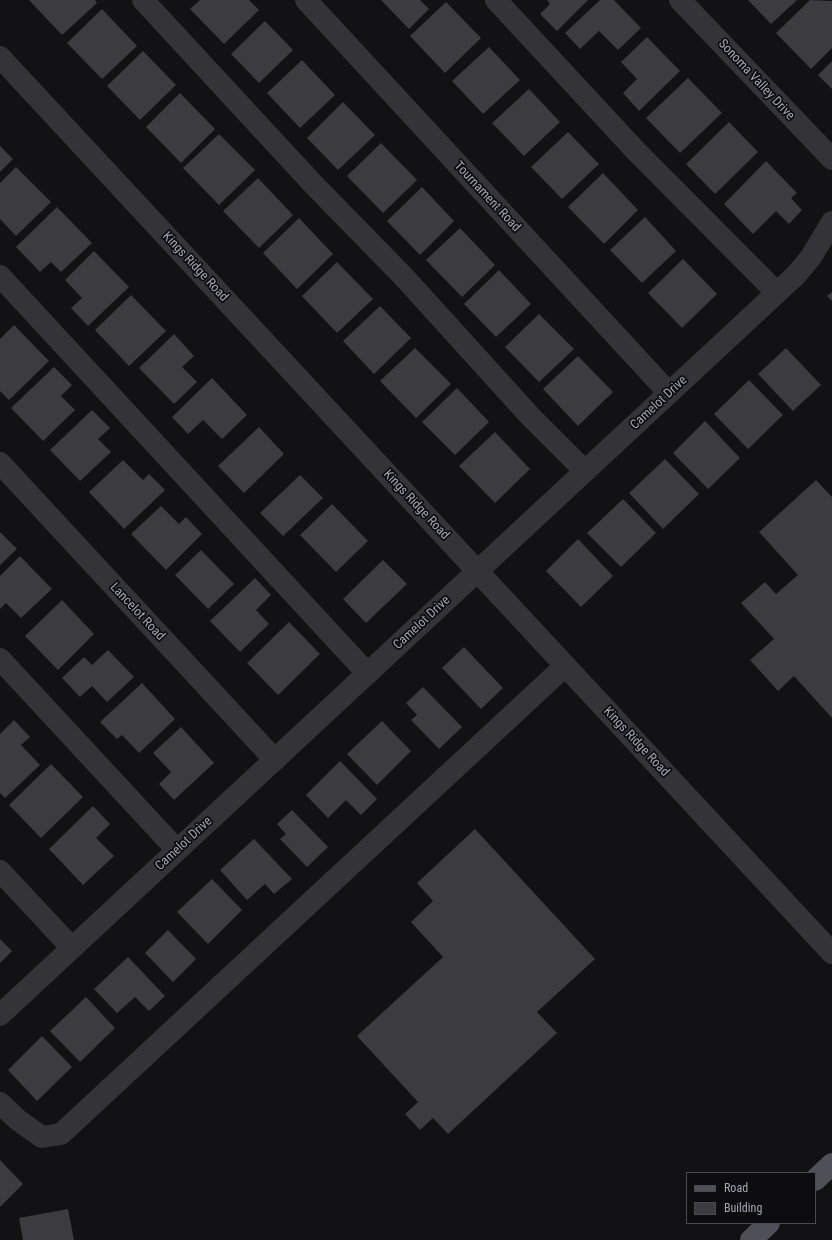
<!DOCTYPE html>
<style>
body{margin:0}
#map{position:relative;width:832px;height:1240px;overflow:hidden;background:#121113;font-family:"Roboto Condensed",sans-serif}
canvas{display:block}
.legend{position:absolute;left:686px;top:1172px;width:130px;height:52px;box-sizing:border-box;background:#0d0c0e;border:1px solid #494a50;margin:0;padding:5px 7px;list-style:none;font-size:12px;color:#a3a6b3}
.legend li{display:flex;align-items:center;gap:8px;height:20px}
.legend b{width:20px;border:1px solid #494a50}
</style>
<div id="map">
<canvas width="832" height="1240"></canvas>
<ul class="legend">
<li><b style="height:5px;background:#4f4f57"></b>Road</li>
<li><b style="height:11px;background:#3c3b40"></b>Building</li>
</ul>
</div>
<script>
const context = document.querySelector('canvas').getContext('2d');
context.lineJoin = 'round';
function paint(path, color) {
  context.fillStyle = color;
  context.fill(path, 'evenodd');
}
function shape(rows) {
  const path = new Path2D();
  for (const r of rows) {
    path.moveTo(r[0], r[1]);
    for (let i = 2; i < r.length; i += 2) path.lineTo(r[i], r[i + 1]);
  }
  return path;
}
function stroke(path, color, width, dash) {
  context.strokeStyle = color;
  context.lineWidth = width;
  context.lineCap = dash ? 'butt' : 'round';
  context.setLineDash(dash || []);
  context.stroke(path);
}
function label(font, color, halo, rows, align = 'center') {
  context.font = font + ' "Roboto Condensed",sans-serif';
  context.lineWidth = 3.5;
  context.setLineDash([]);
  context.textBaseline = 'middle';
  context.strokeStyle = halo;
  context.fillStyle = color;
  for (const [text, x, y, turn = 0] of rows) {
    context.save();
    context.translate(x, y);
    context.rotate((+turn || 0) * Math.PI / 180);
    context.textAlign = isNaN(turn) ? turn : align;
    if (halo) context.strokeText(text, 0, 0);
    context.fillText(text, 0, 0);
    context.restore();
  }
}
const building = shape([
 [29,0,95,0,97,3,62,35],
 [200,0,249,0,259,10,224,44,190,9],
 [381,0,420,0,429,9,409,29],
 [547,0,588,0,557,31,540,14,550,4],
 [600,0,614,0,641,28,618,50,599,31,580,49,565,33],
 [748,0,797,0,771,24],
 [810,0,832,1,832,48,811,69,776,33],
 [446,2,481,38,445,73,410,36],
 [102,9,137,46,102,79,67,43],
 [265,21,293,50,259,83,231,54],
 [647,37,680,71,639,111,623,93,637,79,621,62],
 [489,47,520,80,483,114,452,81],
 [143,51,176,85,140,120,107,86],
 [302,60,335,95,300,128,267,93],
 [832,61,832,89,818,75],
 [688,78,722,113,680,153,646,118],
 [529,89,560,122,524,156,492,123],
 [180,93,215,129,181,163,146,127],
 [343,102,375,135,338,170,307,138],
 [729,122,758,152,715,194,686,164],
 [568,132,599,164,562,199,531,167],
 [219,134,255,170,219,205,183,168],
 [381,143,417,180,383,213,347,176],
 [0,146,13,159,0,172],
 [766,161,797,193,791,198,802,210,789,224,776,211,753,234,724,204],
 [16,167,51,202,16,236,0,219,0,183],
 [603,173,638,210,604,244,568,207],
 [258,178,293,215,259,248,223,211],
 [422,187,454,221,420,255,387,221],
 [57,207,92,243,61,272,51,262,40,272,16,247],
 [645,217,676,251,642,283,610,250],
 [299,218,333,254,297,289,263,253],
 [460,228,495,265,462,297,426,260],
 [94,251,129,287,88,326,71,308,82,298,65,280],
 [683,259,717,294,682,328,648,293],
 [337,262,373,299,337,333,302,296],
 [499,270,531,304,496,337,464,304],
 [832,292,832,301,827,296],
 [131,295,166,331,129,366,95,330],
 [380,306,411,338,374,374,343,341],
 [539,314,574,349,539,382,505,347],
 [14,325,49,361,9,400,0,391,0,339],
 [174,334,194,356,182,367,197,382,174,404,139,368],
 [415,348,451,384,416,418,380,381],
 [786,348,821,385,793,411,758,374],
 [578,356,613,392,578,426,543,389],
 [54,367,72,385,61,396,75,410,43,441,11,408],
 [212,378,247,415,222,439,203,420,188,434,172,417],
 [749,380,783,415,748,449,714,414],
 [457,388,489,422,455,455,422,422],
 [92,410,110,428,98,439,111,452,80,481,50,450],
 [705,421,740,458,708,489,673,453],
 [259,427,284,454,244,493,218,466],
 [495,432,530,469,495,503,459,466],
 [665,459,699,494,663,529,629,493],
 [123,460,143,480,149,474,165,490,124,529,89,492],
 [300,475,323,498,283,536,260,513],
 [816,480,832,497,832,718,794,676,778,691,750,660,774,639,741,603,765,582,776,594,798,575,759,532],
 [623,499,656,533,621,567,587,533],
 [332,504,368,541,336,572,300,535],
 [161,506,179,524,186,517,202,534,166,570,131,534],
 [0,532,17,549,0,565],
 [578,539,613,576,581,607,546,571],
 [201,550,234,584,208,609,175,575],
 [20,556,52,589,21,618,6,603,0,609,0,576],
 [383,560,407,584,366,623,343,599],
 [255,578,271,595,256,610,269,624,240,652,210,621],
 [62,600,94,634,58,670,25,636],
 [289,622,320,654,278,695,247,663],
 [464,647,503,688,481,709,442,668],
 [108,650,134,677,107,702,92,686,80,697,62,678,84,657,92,665],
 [142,683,175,719,139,753,122,735,117,739,100,722],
 [423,687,462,727,439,749,411,720,417,715,406,703],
 [14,720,30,737,21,745,40,765,5,798,0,793,0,734],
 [382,721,411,751,377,785,347,754],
 [181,727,214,763,174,800,159,784,171,772,153,753],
 [340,761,377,799,361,815,346,800,328,818,306,795],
 [51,764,83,797,41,838,9,805],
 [93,806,110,824,96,838,114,856,83,885,49,849],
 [292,810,328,847,307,867,280,839,286,834,277,824],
 [475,829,595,959,537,1012,557,1033,448,1134,433,1118,420,1130,405,1114,418,1102,357,1036,443,957,411,922,433,901,417,883],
 [254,839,292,879,274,894,265,884,247,900,220,870],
 [212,879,242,910,208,944,177,912],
 [168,930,196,959,173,982,145,953],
 [0,939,12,951,0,963],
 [128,957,165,996,149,1011,135,997,117,1013,94,989],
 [86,997,115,1028,80,1062,50,1031],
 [42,1036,72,1067,37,1101,8,1070],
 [0,1160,23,1184,0,1207],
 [68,1209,74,1240,23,1240,19,1218]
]);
const minor = shape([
 [143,0,314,185,403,276,530,416,585,471],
 [306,0,669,393],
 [496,0,636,151,777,293],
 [680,0,832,159],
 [0,57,832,953],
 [0,276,367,673],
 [0,463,275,760],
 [0,659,177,850],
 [0,871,72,948],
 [0,1015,796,275,811,257,832,222],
 [0,1103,18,1120,42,1137,61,1134,565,666]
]);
const major = shape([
 [815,1180,832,1164],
 [751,1240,769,1223]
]);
const streetNames = [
 ["Sonoma Valley Drive",756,80,47],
 ["Tournament Road",487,197,47],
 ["Kings Ridge Road",195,267,47],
 ["Camelot Drive",659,403,-43],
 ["Kings Ridge Road",416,505,47],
 ["Lancelot Road",137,612,47],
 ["Camelot Drive",422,623,-43],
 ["Kings Ridge Road",636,742,47],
 ["Camelot Drive",184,844,-43]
];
paint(building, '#3c3b40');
stroke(minor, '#333338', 22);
stroke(major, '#4f4f57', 22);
label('13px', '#a3a6b3', '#0d0c0e', streetNames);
</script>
